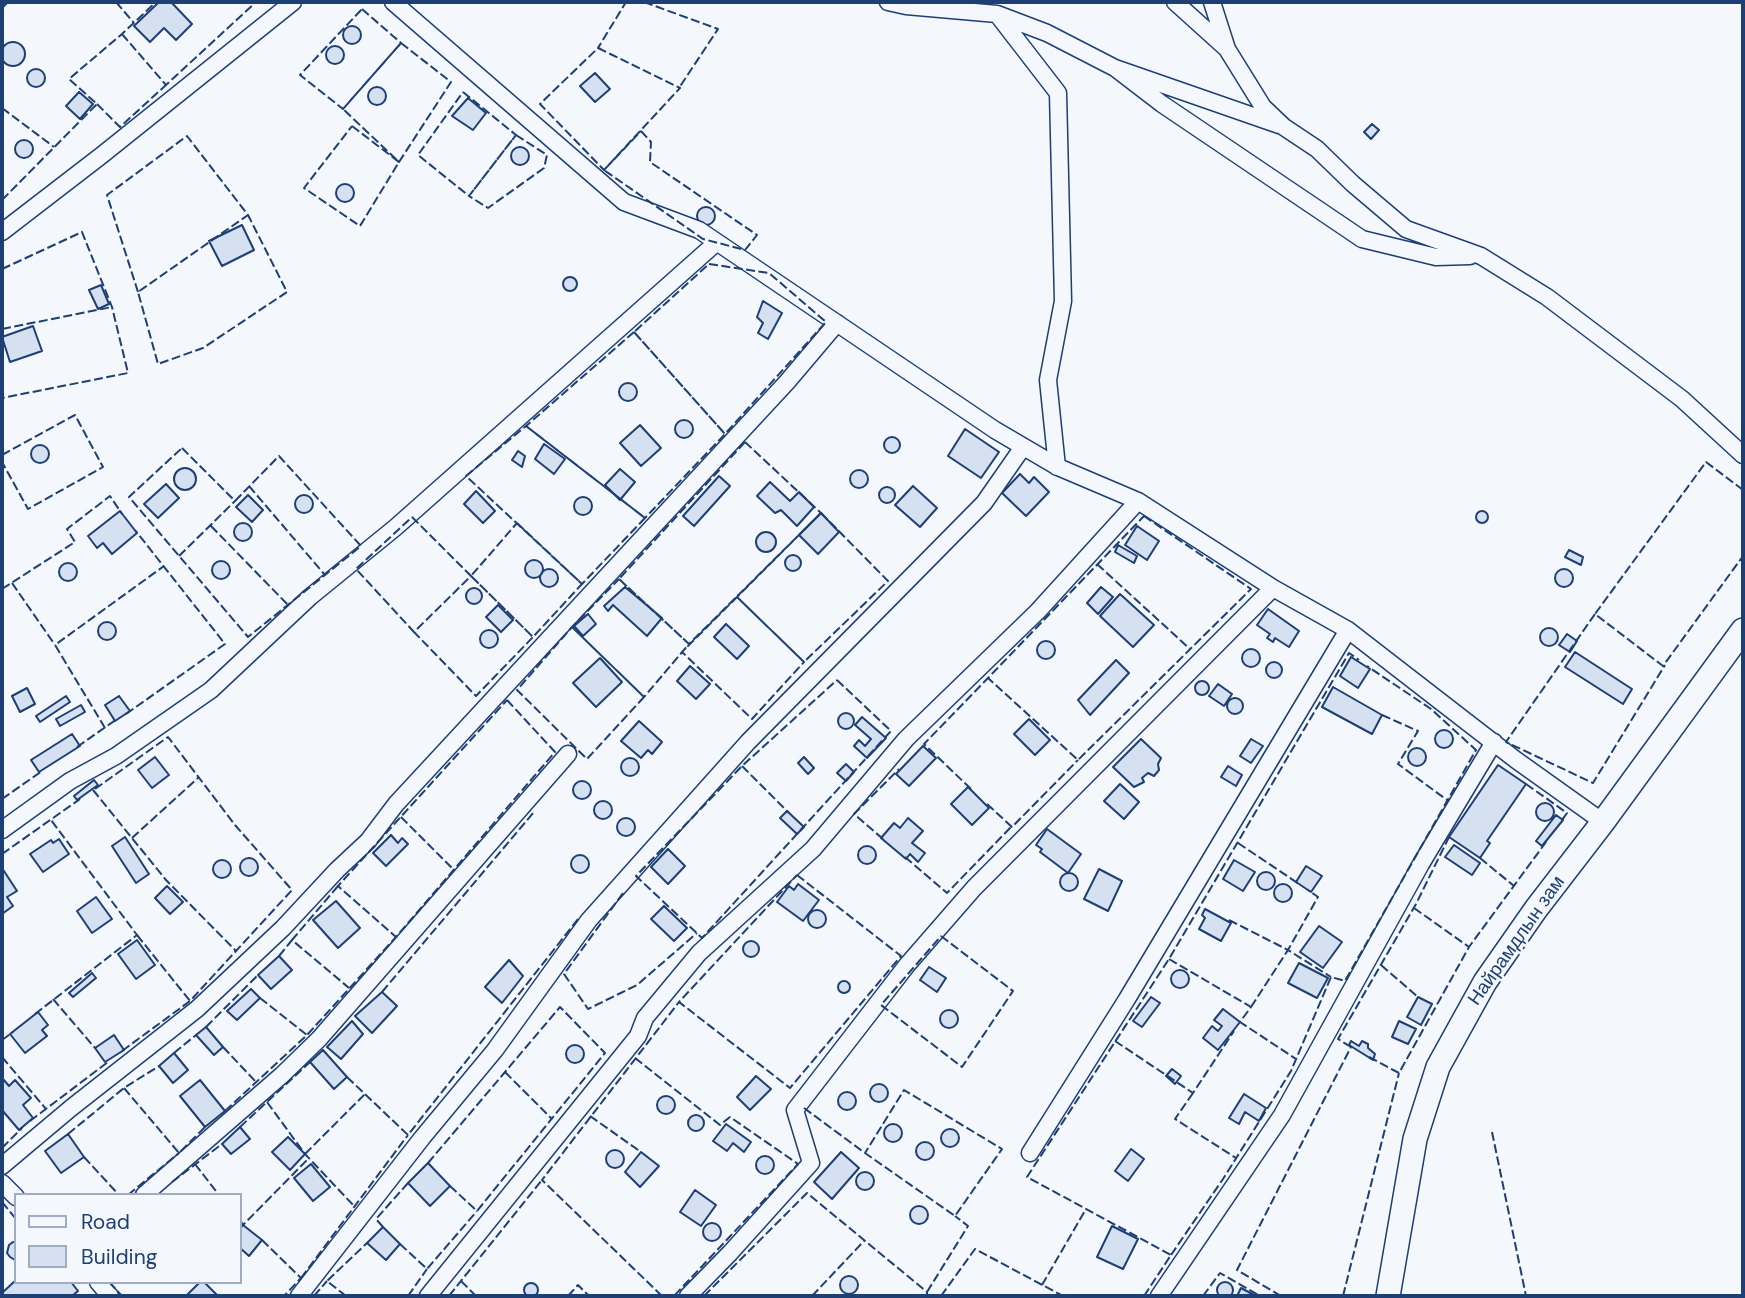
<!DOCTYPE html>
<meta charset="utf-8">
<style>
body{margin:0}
#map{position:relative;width:1745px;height:1298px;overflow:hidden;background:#f4f7fb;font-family:"DM Sans",sans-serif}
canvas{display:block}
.frame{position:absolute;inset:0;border:4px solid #1d3f73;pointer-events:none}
.legend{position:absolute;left:14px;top:1193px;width:228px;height:91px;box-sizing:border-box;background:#f4f7fb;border:2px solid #9eadc5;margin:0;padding:9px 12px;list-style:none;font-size:21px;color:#1d3f73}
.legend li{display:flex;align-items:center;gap:14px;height:35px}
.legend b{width:35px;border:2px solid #9eadc5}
</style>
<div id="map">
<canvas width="1745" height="1298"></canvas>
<div class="frame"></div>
<ul class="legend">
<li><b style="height:9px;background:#f4f7fb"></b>Road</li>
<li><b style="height:19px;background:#d5e0f0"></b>Building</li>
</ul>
</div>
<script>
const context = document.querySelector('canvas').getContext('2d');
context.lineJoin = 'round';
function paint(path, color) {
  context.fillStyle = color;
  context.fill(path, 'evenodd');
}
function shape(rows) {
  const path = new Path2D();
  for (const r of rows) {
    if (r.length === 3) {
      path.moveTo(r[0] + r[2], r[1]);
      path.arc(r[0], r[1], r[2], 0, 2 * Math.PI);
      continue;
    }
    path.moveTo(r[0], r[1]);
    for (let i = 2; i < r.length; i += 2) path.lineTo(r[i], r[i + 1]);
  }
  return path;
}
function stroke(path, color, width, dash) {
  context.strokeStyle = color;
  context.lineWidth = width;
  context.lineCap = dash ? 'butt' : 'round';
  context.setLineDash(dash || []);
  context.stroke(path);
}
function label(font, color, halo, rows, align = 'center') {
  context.font = font + ' "DM Sans",sans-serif';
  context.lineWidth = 5;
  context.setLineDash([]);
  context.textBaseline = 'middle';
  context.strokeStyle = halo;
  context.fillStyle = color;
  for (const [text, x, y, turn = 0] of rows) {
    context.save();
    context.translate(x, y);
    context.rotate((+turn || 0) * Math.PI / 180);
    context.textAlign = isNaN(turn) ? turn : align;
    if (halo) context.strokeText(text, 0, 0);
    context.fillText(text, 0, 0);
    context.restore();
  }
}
const building = shape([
 [159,2,171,2,192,24,176,40,164,28,150,42,134,26,159,2],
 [352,35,9],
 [13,54,12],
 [335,55,9],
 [36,78,9],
 [595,73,610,89,595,102,580,86,595,73],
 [377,96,9],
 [79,92,93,104,80,119,66,106,79,92],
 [468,98,486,113,473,130,452,116,468,98],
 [1372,124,1379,130,1371,139,1364,132,1372,124],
 [24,149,9],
 [520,156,9],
 [345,193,9],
 [706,216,9],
 [242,225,254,250,222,266,209,241,242,225],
 [570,284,7],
 [101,285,109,304,98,309,89,290,101,285],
 [763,301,782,313,768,339,758,333,763,323,757,317,763,301],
 [33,326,42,351,10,362,2,337,33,326],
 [628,392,9],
 [684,429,9],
 [640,425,661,448,641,466,620,443,640,425],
 [965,429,999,452,981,478,948,456,965,429],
 [892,445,8],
 [544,444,565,459,554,474,535,459,544,444],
 [40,454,9],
 [518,451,525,456,522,467,512,460,518,451],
 [185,479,11],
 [620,469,635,482,620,500,605,485,620,469],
 [859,479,9],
 [1020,474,1029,483,1034,477,1049,492,1026,516,1002,493,1020,474],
 [719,476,730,486,694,526,683,516,719,476],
 [770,482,790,501,799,492,814,507,797,526,781,510,775,513,757,496,770,482],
 [166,484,179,498,158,518,144,504,166,484],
 [913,486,937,508,920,527,895,505,913,486],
 [887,495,8],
 [476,491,495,511,483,523,464,504,476,491],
 [248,495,263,510,252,522,236,507,248,495],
 [304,504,9],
 [583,506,9],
 [1482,517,6],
 [120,511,137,533,112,554,103,543,97,548,88,536,120,511],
 [821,513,839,532,818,554,799,535,821,513],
 [243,532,9],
 [1137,526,1159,541,1147,560,1125,545,1137,526],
 [766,542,10],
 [1118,545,1137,556,1134,563,1115,552,1118,545],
 [1569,550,1583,557,1581,565,1565,557,1569,550],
 [793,563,8],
 [534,569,9],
 [221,570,9],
 [68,572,9],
 [549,578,9],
 [1564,578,9],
 [625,587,662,618,647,636,613,605,608,611,604,606,625,587],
 [1101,587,1113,597,1098,614,1087,603,1101,587],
 [474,596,8],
 [1120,594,1154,625,1133,647,1100,616,1120,594],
 [498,605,513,620,501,632,486,617,498,605],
 [1268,609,1299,631,1289,647,1275,638,1273,642,1267,638,1270,634,1257,625,1268,609],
 [588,614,596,624,583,636,574,626,588,614],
 [107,631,9],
 [726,624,749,646,737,659,714,637,726,624],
 [1549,637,9],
 [489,639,9],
 [1567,634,1577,641,1570,652,1559,645,1567,634],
 [1046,650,9],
 [1251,658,9],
 [1575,652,1632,689,1623,704,1565,667,1575,652],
 [1351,657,1370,669,1358,688,1340,676,1351,657],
 [600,658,622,682,596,707,573,683,600,658],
 [1116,660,1129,673,1090,715,1078,700,1116,660],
 [1274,670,8],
 [690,666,710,684,696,699,677,681,690,666],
 [1202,688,7],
 [1218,684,1232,694,1224,706,1209,696,1218,684],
 [1333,687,1382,715,1372,734,1322,707,1333,687],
 [27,688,35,704,20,712,12,696,27,688],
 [66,696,70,702,40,722,36,716,66,696],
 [119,696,130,711,115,721,105,705,119,696],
 [1235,706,8],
 [81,705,85,712,60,726,56,719,81,705],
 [846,721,8],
 [862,717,886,738,867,758,854,746,859,740,865,746,871,739,855,725,862,717],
 [1029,719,1050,740,1035,755,1014,734,1029,719],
 [639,721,662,742,652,754,648,750,641,758,621,741,639,721],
 [1444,739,9],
 [72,734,80,746,39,772,31,760,72,734],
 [1141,739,1161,758,1158,764,1159,770,1154,776,1148,773,1142,778,1144,782,1134,787,1113,767,1141,739],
 [1251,739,1263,746,1251,763,1240,756,1251,739],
 [923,746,936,758,909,786,896,774,923,746],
 [1417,757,9],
 [155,757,169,775,152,788,138,770,155,757],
 [804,757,814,768,808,774,798,763,804,757],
 [630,767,9],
 [846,764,854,772,846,781,837,773,846,764],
 [1498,765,1526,784,1487,841,1490,843,1480,858,1449,837,1498,765],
 [1228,766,1242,775,1236,786,1221,777,1228,766],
 [94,780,98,785,77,800,74,796,94,780],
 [582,790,9],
 [1120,784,1139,802,1124,819,1104,801,1120,784],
 [968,787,989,808,972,825,951,804,968,787],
 [603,810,9],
 [1545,812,9],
 [787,811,804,827,797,834,780,818,787,811],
 [1556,815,1563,820,1542,846,1536,841,1556,815],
 [908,818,923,831,912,843,925,853,918,862,910,854,906,859,881,838,894,823,900,828,908,818],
 [626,827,9],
 [1047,829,1081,854,1068,873,1040,852,1042,849,1036,845,1047,829],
 [391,835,398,843,402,838,408,844,386,866,373,853,391,835],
 [125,837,149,874,136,883,112,846,125,837],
 [59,839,69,854,43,872,30,854,51,840,53,843,59,839],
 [1454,845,1480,863,1472,875,1445,857,1454,845],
 [867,855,9],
 [668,849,685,866,668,884,651,867,668,849],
 [580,864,9],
 [249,867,9],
 [1234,860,1255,872,1243,891,1223,879,1234,860],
 [222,869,9],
 [1306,866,1322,876,1311,892,1296,882,1306,866],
 [2,868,17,891,7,897,13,906,2,914,2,868],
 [1099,869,1122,881,1108,911,1084,899,1099,869],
 [1266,881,9],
 [1069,882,9],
 [798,884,819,900,803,921,777,902,789,886,794,890,798,884],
 [1283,893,9],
 [167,886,183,902,170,914,155,898,167,886],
 [96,897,112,919,92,933,77,911,96,897],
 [336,901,360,928,338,948,313,920,336,901],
 [664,906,687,928,674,941,651,919,664,906],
 [1205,909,1231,923,1221,941,1199,929,1205,918,1202,915,1205,909],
 [817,919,9],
 [1319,926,1342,942,1323,968,1300,952,1319,926],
 [137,940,155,965,136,979,118,954,137,940],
 [751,949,8],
 [279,956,292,970,271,989,258,975,279,956],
 [509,960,523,976,502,1003,485,987,509,960],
 [1299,963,1328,978,1317,998,1288,983,1299,963],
 [929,967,946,978,937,992,920,980,929,967],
 [1180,979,9],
 [92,973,96,978,73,997,69,993,92,973],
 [844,987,6],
 [251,989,260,998,237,1020,227,1011,251,989],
 [382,992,397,1006,372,1033,355,1016,382,992],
 [1151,997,1160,1003,1142,1027,1133,1021,1151,997],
 [1418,997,1432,1004,1421,1025,1407,1017,1418,997],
 [1223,1009,1240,1022,1218,1050,1203,1038,1212,1026,1218,1031,1222,1026,1214,1020,1223,1009],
 [949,1019,9],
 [38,1012,48,1025,42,1030,47,1036,25,1053,10,1034,38,1012],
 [352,1021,363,1034,341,1059,327,1047,352,1021],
 [1399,1021,1416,1029,1408,1044,1392,1037,1399,1021],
 [206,1027,223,1047,214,1055,196,1035,206,1027],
 [114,1035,124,1050,105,1062,95,1048,114,1035],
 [1351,1041,1359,1046,1362,1041,1368,1044,1368,1048,1375,1054,1373,1060,1349,1045,1351,1041],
 [575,1054,9],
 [323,1050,347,1077,334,1089,310,1062,323,1050],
 [174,1053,188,1070,173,1083,159,1066,174,1053],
 [1172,1069,1181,1076,1175,1084,1166,1076,1172,1069],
 [756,1076,771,1089,750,1110,737,1097,756,1076],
 [3,1079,9,1086,15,1080,31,1098,23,1105,33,1118,19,1130,2,1110,3,1079],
 [200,1080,225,1111,205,1127,180,1096,200,1080],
 [879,1093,9],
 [847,1101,9],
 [1244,1094,1266,1108,1259,1121,1245,1112,1239,1124,1229,1118,1244,1094],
 [666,1105,9],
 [696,1123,8],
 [726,1124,751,1142,744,1152,733,1143,727,1151,713,1141,726,1124],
 [893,1133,9],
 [240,1127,250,1139,231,1154,222,1144,240,1127],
 [950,1138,9],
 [68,1134,84,1157,61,1173,45,1151,68,1134],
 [288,1137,305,1154,290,1170,272,1152,288,1137],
 [925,1151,9],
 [1131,1149,1144,1159,1128,1181,1115,1171,1131,1149],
 [615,1159,9],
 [641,1152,659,1166,640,1187,625,1172,641,1152],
 [841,1152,859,1168,832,1199,814,1182,841,1152],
 [765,1165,9],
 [428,1163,450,1186,430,1206,408,1183,428,1163],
 [311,1164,330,1187,313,1201,294,1178,311,1164],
 [865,1181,9],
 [695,1190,716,1205,701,1226,680,1212,695,1190],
 [919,1215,9],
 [712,1232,9],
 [243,1225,262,1240,249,1256,240,1248,240,1229,243,1225],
 [1112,1226,1138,1239,1123,1269,1097,1257,1112,1226],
 [383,1227,400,1244,386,1260,367,1243,383,1227],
 [13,1242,16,1242,15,1260,10,1257,7,1253,9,1245,13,1242],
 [849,1285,9],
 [16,1280,16,1282,71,1282,78,1291,72,1296,2,1296,2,1293,16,1280],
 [1225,1290,8],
 [200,1282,204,1282,218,1296,186,1296,200,1282],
 [531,1290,7],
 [1241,1288,1256,1296,1237,1296,1241,1288]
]);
const street = shape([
 [393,2,624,202,699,230,995,430,1058,467,1138,501,1273,588,1348,630,1516,760,1603,822],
 [888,2,906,6,997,14,1047,33,1115,68,1279,125],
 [1175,2,1226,48],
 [1212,2,1227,49,1263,107,1284,127,1317,149,1353,184,1406,229,1481,256,1547,297,1682,399,1743,455],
 [997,14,1058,93,1063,301,1048,380,1057,467],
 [1115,68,1162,104,1362,239,1436,257,1470,256],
 [2,232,102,155,293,2],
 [2,830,70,781,116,756,211,690,310,597,396,527,717,242],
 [1030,1153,1127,999,1348,630],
 [2,1166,71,1108,197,1009,283,928,337,870,368,841,396,804,787,382,837,323],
 [2,1183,16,1197],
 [144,1195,282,1075,319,1039,568,754],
 [98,1282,110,1296],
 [299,1296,422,1138,495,1050,589,920,748,742,984,503,1023,447],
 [428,1296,638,1036,645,1018,699,953,813,849,906,739,1038,611,1138,501],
 [688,1296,730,1253,811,1163,795,1110,907,965,974,888,1273,588],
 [1159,1296,1282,1115,1421,864,1494,742]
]);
const secondary = shape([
 [1388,1296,1415,1139,1438,1067,1485,982,1536,909,1603,822,1743,630]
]);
const fence = shape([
 [116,2,134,23],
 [644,2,718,29,679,88],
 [2,8,8,2],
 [362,9,401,43,343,109,300,75,362,9],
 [122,34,166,85,256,2],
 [401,43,451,82,399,162,343,109,401,43],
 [598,48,680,88,604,170,540,104,598,48],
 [601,49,598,48,626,2],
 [463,92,516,135,469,196,418,155,463,92],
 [97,104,120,127,166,85],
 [2,108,54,147],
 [352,126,399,162,360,226,304,188,352,126],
 [641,131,651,142,650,162,757,235,745,250,703,239,604,170,641,131],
 [516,135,547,155,544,168,488,208,469,196,516,135],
 [2,200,97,104,69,79,122,34,156,2],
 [709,264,769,273,826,322,725,434,634,332,709,264],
 [2,269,82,232,112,307,128,373,2,398],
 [138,292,107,195,187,136,248,215,287,292,203,348,158,364,138,292,248,215],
 [2,329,112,307],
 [634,332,725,434,645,518,526,426,634,332],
 [526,426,645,518,582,584,466,476,526,426],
 [745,442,821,513,689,644,619,579,745,442],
 [182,448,235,501,279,456,361,546,248,637,129,497,182,448],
 [2,455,75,415,103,467,28,509,2,462],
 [249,486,325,575],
 [1743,490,1706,462,1595,614,1663,666,1743,556],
 [821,513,888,581,804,662,737,597,821,513],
 [1144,516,1251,589,1078,760,988,678,1144,516],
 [412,517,471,576,414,632,356,569,412,517],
 [517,523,582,584,533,637,471,576,517,523],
 [211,526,288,605],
 [179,556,235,501],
 [1097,564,1190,649],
 [471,576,533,637,476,696,414,632,471,576],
 [619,579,689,644,644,697,572,627,619,579],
 [12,583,55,645],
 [2,589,75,542,67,529,110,496,122,514],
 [737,597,804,662,752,719,682,652,737,597],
 [1595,614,1506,742,1593,783,1665,665],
 [572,627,644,697,587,759,517,690,572,627],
 [837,680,891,731,702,938,636,876,742,766,837,680],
 [507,700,555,752,396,937,338,886,507,700],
 [126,714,225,644,135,530],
 [1382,715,1418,731,1398,764,1447,800],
 [105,728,55,645,164,566],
 [77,747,117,719],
 [742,766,789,813],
 [1526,784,1567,813,1560,823],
 [95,789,168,737,235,825,292,890,190,1001,122,1051],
 [971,789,924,744,988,678],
 [93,790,166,880,236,951],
 [2,799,42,771],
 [987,804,1012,827,1078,760],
 [401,817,454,870],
 [132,838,199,777],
 [883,839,854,814,899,769],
 [1238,843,1299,884],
 [2,854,80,799],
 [905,857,947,893,1013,825],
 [1480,858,1514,886],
 [797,875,901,956,790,1088,679,1002,797,875],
 [338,886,292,940,349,988],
 [623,893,564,974,588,1009,637,985,697,933],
 [1414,908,1469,947],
 [1229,920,1288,950,1318,897,1308,890],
 [137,935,190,1001],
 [941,936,1013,991,962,1067,881,1005,941,936],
 [279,956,292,940],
 [1169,959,1251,1007,1240,1022,1296,1059],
 [1381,965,1418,997],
 [382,992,534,812],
 [260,998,307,1035],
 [53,999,95,1048],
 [1251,1007,1288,950,1331,977],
 [35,1014,137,935,51,820],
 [206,1027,258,975],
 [2,1040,13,1032],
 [1115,1041,1193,1093,1234,1031],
 [223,1047,256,1082],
 [1351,1047,1338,1039,1416,904,1449,837],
 [174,1053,196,1035],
 [2,1057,46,1109],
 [1369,1057,1399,1073,1469,947,1546,842],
 [635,1058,720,1125,730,1117,798,1164,674,1296],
 [505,1072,552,1119],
 [347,1077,408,1135,578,919],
 [124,1088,179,1153,205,1127],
 [1193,1093,1175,1119,1236,1158],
 [267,1102,305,1154,354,1206],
 [804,1108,865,1153,955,1216,1002,1149,904,1090,865,1153],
 [225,1111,307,1035,396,937],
 [590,1116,641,1152],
 [30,1121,108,1062],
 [240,1127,310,1062],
 [1492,1132,1526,1296],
 [68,1134,124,1088,159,1066],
 [2,1148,22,1128],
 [305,1154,365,1094],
 [84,1157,119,1195],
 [428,1163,560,1007,605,1053,477,1211,450,1186],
 [195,1164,219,1195],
 [172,1182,222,1144],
 [128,1195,179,1153],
 [2,1202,16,1219],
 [240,1220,243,1225,309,1158],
 [383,1227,376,1219,408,1183],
 [262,1240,301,1278,284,1296],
 [400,1244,427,1269,477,1211],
 [1171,1255,1223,1179,1291,1071,1331,977,1345,981,1476,750,1431,709,1367,666],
 [301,1278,408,1135],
 [461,1281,476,1296],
 [109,1282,122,1296],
 [1042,1285,1086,1209],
 [927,1292,968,1226,955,1216],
 [314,1296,327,1281],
 [346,1296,327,1281,367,1243],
 [408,1296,427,1269],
 [449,1296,542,1180],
 [568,1296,578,1285,589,1296],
 [662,1296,542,1180,679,1002],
 [704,1296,807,1193,927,1292,927,1296],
 [812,1296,864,1241],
 [941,1296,975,1249,1063,1296],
 [1144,1296,1171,1255,1027,1177,1169,959,1349,653,1359,660],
 [1203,1296,1220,1273,1260,1296],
 [1281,1296,1237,1270,1351,1047],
 [1343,1296,1399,1073]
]);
const streetNames = [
 ["Найрамдлын зам",1517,941,-55]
];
paint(building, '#d5e0f0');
stroke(building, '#1d3f73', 2);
stroke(street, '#1d3f73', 19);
stroke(secondary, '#1d3f73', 26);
stroke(street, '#f4f7fb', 16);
stroke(secondary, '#f4f7fb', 23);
stroke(fence, '#1d3f73', 2, [9, 3.5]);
label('19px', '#1d3f73', '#f4f7fb', streetNames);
</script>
